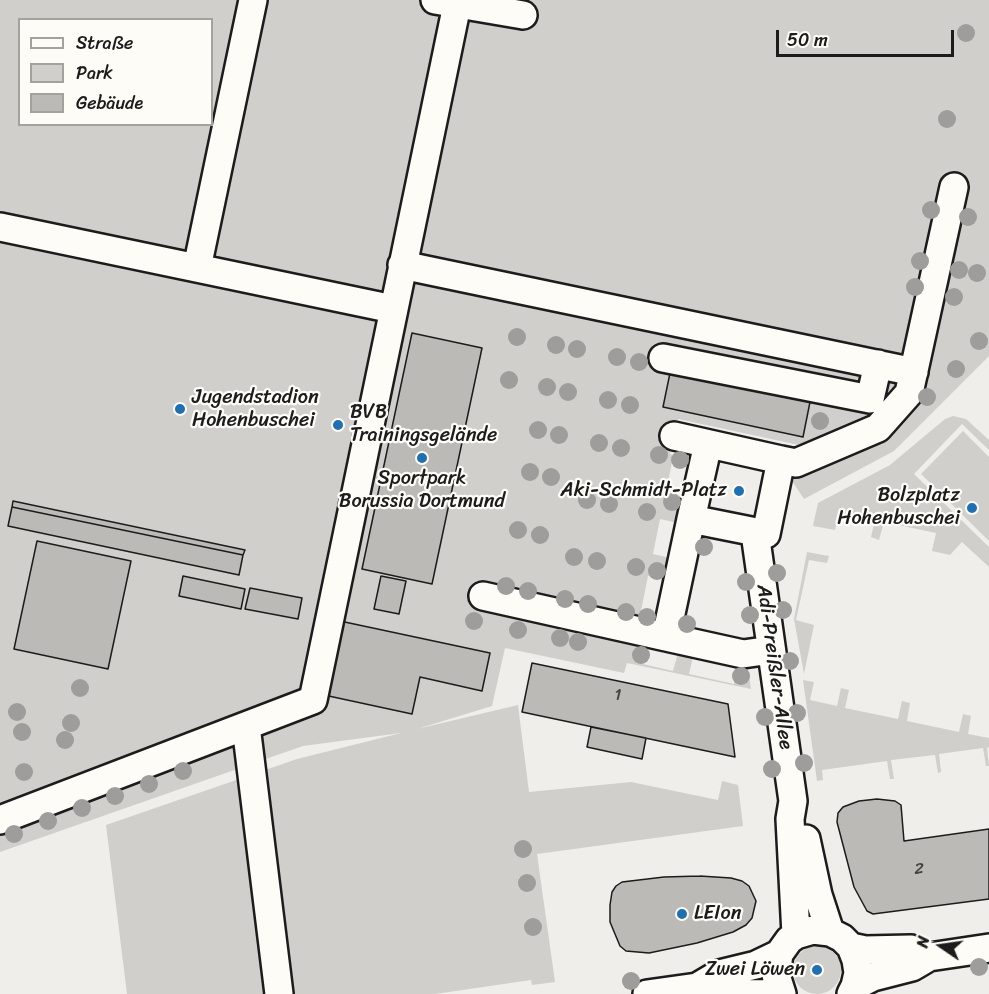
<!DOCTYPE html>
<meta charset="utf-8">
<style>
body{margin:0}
#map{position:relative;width:989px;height:994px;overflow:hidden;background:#f0eeea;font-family:Sriracha,sans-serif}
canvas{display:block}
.legend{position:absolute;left:18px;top:18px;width:195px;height:108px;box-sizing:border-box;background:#fdfcf7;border:2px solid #a3a29f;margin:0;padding:8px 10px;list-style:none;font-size:18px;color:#1c1c1c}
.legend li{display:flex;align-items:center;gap:12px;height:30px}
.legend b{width:30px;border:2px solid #a3a29f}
.north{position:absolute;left:911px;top:916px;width:60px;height:60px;-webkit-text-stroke:4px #fdfcf7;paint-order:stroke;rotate:283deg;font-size:16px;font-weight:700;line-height:24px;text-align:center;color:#1c1c1c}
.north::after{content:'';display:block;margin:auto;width:21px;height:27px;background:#1c1c1c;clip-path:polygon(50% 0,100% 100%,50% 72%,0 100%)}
.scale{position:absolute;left:776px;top:30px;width:178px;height:27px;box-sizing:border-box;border:3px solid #1c1c1c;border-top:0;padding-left:8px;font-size:18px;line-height:21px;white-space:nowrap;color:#1c1c1c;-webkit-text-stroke:4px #fdfcf7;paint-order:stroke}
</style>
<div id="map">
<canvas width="989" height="994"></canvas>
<ul class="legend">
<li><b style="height:8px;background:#fdfcf7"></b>Straße</li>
<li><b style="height:16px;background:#d0cfcc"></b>Park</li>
<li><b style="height:16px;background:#bbbab6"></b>Gebäude</li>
</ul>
<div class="north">N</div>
<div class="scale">50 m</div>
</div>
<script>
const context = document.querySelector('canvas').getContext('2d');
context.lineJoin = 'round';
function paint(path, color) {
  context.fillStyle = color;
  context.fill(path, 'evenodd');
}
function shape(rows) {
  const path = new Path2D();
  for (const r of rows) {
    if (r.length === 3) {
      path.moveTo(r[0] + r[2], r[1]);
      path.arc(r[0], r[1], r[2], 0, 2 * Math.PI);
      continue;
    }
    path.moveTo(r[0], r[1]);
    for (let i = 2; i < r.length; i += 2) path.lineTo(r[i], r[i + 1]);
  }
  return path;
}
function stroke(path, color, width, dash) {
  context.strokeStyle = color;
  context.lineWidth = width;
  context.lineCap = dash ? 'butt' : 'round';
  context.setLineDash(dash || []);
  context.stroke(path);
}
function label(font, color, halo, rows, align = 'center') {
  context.font = font + ' Sriracha,sans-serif';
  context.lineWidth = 4.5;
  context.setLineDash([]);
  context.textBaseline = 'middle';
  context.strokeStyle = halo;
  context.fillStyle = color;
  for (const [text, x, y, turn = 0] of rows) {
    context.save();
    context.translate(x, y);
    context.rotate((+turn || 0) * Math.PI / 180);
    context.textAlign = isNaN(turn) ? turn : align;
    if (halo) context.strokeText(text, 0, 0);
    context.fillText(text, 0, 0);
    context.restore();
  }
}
const green = shape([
 [0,0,989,0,989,356,894,451,804,499,792,481,799,445,678,419,670,454,691,459,690,465,672,462,665,497,682,501,678,523,660,519,653,554,670,558,666,580,648,576,641,611,659,616,657,622,636,618,631,643,646,648,643,664,673,671,678,653,693,657,689,674,734,684,738,666,748,668,751,689,627,663,624,673,505,648,492,706,417,729,518,705,529,792,631,782,718,800,722,781,738,785,743,826,537,854,555,982,532,985,531,980,435,994,127,994,106,825,297,759,401,733,303,746,0,852],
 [20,20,212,20,212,124,20,124],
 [953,416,966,419,989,440,989,450,962,424,914,474,989,547,989,567,962,542,950,555,932,551,936,533,884,522,879,540,871,537,875,520,839,512,835,530,813,526,818,503,890,465,945,419],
 [963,431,989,457,989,541,921,474],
 [807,552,829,556,827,563,809,560,796,620,814,625,804,674,794,619],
 [803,680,814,682,810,700,837,706,841,688,849,690,845,708,898,719,902,701,910,703,907,721,959,732,963,714,971,716,968,734,989,738,989,747,987,748,989,766,986,766,983,748,939,754,941,772,938,773,935,755,891,760,894,779,890,779,887,761,822,770,823,780,817,781],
 [817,970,24]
]);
const building = shape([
 [412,333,482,348,432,584,362,569,412,333],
 [670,373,810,402,803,437,663,407,670,373],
 [13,501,245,550,243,555,12,507,13,501],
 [12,507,243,555,239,575,8,526,12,507],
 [37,541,131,561,108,669,14,649,37,541],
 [183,576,245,589,241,609,179,596,183,576],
 [381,576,406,581,399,614,374,609,381,576],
 [250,588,302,598,298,619,245,609,250,588],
 [340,621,490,653,482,691,420,677,412,714,324,695,340,621],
 [532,663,728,704,735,757,522,712,532,663],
 [591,727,646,738,642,759,587,747,591,727],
 [877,799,895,801,901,805,904,841,989,829,989,899,873,914,867,911,854,887,837,822,838,813,843,807,859,801,877,799],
 [700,876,731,878,742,881,749,886,756,901,752,918,746,925,733,932,697,943,649,953,626,951,620,946,610,922,610,905,612,892,616,886,622,882,664,877,700,876]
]);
const minor = shape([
 [435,0,523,15],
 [0,227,393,309],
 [402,265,914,372],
 [197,268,253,0],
 [663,358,870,399,878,364],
 [674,436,781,460,766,534,691,519,708,444],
 [781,460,796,463,878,428,909,393,954,187],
 [755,533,793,801,790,819,796,935],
 [483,596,666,637,691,519],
 [666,637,743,654,771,650],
 [246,726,279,994],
 [0,820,313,700,458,0],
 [806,839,818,895,830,932],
 [851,947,865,950,911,949,929,957],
 [855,986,873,977,912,967,929,957,989,948],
 [697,987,719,974,756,965,779,954],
 [647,994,697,987,722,993,776,994],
 [782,994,776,975,779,954,789,940,796,935,813,930,830,932,842,938,851,947,856,960,858,973,855,986,851,994]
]);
const trees = [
 [966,33],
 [947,119],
 [931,210],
 [968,217],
 [920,261],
 [959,270],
 [977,273],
 [915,287],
 [954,297],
 [517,337],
 [979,341],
 [556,345],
 [577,349],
 [617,357],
 [639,362],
 [956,369],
 [509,380],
 [547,387],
 [568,392],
 [927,397],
 [608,400],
 [630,405],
 [820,421],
 [538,430],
 [559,435],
 [599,443],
 [621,448],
 [659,455],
 [680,460],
 [530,472],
 [551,477],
 [587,500],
 [672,502],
 [609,504],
 [647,512],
 [518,530],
 [540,535],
 [704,547],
 [574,557],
 [597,561],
 [636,567],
 [657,571],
 [777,573],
 [746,582],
 [506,586],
 [528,591],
 [565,599],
 [588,604],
 [783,610],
 [626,612],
 [750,615],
 [647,617],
 [474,621],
 [687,624],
 [518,630],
 [560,638],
 [578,642],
 [641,655],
 [790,661],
 [741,676],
 [80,688],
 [17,712],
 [797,713],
 [765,717],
 [71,723],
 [22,732],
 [65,740],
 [804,763],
 [772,769],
 [183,771],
 [24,772],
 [149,784],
 [115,796],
 [82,808],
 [48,821],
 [14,834],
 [523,849],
 [527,883],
 [533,927],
 [979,967],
 [631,981]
];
const markers = [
 [180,409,6,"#1f6fb2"],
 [338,425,6,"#1f6fb2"],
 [422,458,6,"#1f6fb2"],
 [739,491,6,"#1f6fb2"],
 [972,508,6,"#1f6fb2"],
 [682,914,6,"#1f6fb2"],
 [817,970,6,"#1f6fb2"]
];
const numberNames = [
 ["1",618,696],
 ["2",919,870]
];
const poiNames = [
 ["Jugendstadion",192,398],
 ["Hohenbuschei",192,421],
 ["BVB",350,413],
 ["Trainingsgelände",350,436],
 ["Sportpark",422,479,"center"],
 ["Borussia Dortmund",422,502,"center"],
 ["Aki-Schmidt-Platz",727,491,"right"],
 ["Bolzplatz",960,496,"right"],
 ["Hohenbuschei",960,519,"right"],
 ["LEIon",694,914],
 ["Zwei Löwen",805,970,"right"]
];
const streetNames = [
 ["Adi-Preißler-Allee",774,667,82]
];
paint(green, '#d0cfcc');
paint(building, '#bbbab6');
stroke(building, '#1c1c1c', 1.5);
stroke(minor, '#1c1c1c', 32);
stroke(minor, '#fdfcf7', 27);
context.fillStyle = '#9e9d9b';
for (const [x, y] of trees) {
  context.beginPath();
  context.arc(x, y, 9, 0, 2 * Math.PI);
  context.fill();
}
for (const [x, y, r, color] of markers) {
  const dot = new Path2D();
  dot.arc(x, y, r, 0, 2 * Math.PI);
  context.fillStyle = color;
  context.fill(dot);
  stroke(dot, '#fdfcf7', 2);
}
label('16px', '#444442', null, numberNames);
label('20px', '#1c1c1c', '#fdfcf7', poiNames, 'left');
label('20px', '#1c1c1c', '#fdfcf7', streetNames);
</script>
